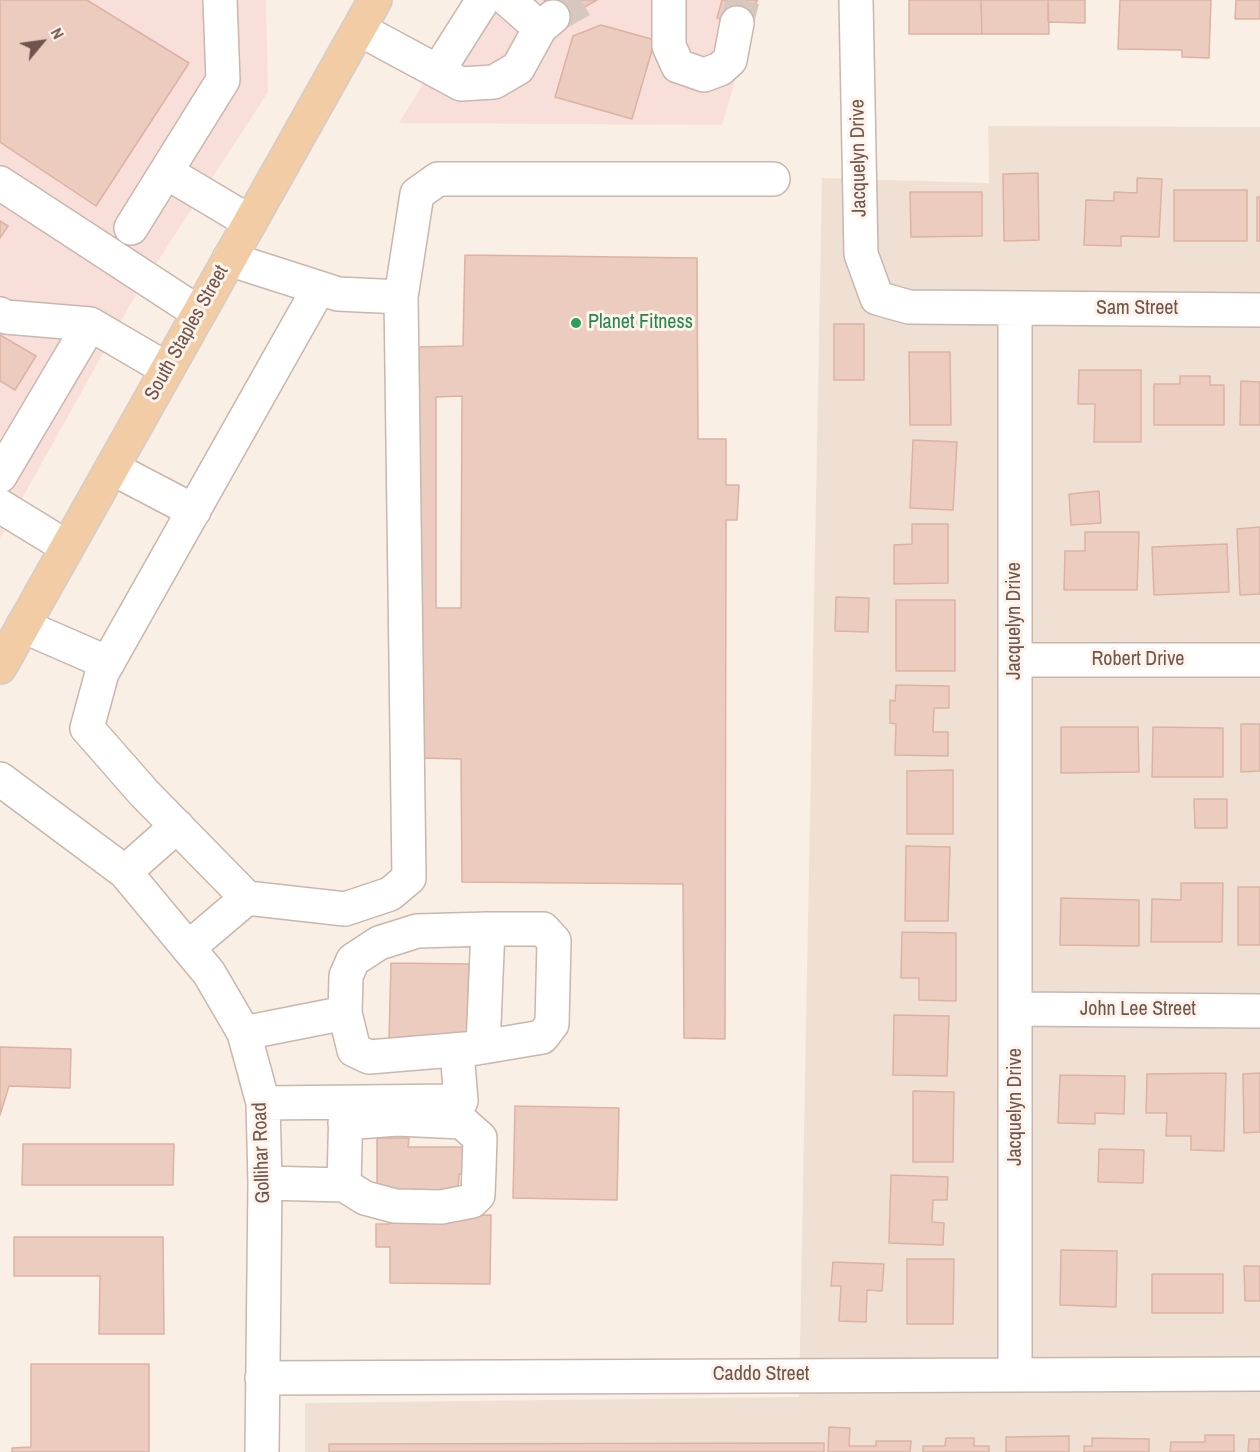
<!DOCTYPE html>
<style>
body{margin:0}
#map{position:relative;width:1260px;height:1452px;overflow:hidden;background:#f9efe5;font-family:"Archivo Narrow",sans-serif}
canvas{display:block}
.north{position:absolute;left:12px;top:12px;width:60px;height:60px;-webkit-text-stroke:4px #fdf3ea;paint-order:stroke;rotate:61deg;font-size:16px;font-weight:700;line-height:24px;text-align:center;color:#6f554d}
.north::after{content:'';display:block;margin:auto;width:21px;height:27px;background:#6f554d;clip-path:polygon(50% 0,100% 100%,50% 72%,0 100%)}
</style>
<div id="map">
<canvas width="1260" height="1452"></canvas>
<div class="north">N</div>
</div>
<script>
const context = document.querySelector('canvas').getContext('2d');
context.lineJoin = 'round';
function paint(path, color) {
  context.fillStyle = color;
  context.fill(path, 'evenodd');
}
function shape(rows) {
  const path = new Path2D();
  for (const r of rows) {
    path.moveTo(r[0], r[1]);
    for (let i = 2; i < r.length; i += 2) path.lineTo(r[i], r[i + 1]);
  }
  return path;
}
function stroke(path, color, width, dash) {
  context.strokeStyle = color;
  context.lineWidth = width;
  context.lineCap = dash ? 'butt' : 'round';
  context.setLineDash(dash || []);
  context.stroke(path);
}
function label(font, color, halo, rows, align = 'center') {
  context.font = font + ' "Archivo Narrow",sans-serif';
  context.lineWidth = 6;
  context.setLineDash([]);
  context.textBaseline = 'middle';
  context.strokeStyle = halo;
  context.fillStyle = color;
  for (const [text, x, y, turn = 0] of rows) {
    context.save();
    context.translate(x, y);
    context.rotate((+turn || 0) * Math.PI / 180);
    context.textAlign = isNaN(turn) ? turn : align;
    if (halo) context.strokeText(text, 0, 0);
    context.fillText(text, 0, 0);
    context.restore();
  }
}
const residential = shape([
 [988,126,1260,127,1260,1452,305,1452,305,1403,799,1397,822,178,989,183]
]);
const commercial = shape([
 [0,0,266,0,268,92,135,296,0,538],
 [475,0,759,0,722,125,399,123]
]);
const building = shape([
 [0,0,87,0,189,63,96,206,0,142,0,0],
 [544,0,597,0,556,23,544,0],
 [722,0,757,0,749,27,717,18,722,0],
 [909,0,981,0,982,34,909,34,909,0],
 [981,0,1048,0,1049,34,982,34,981,0],
 [1048,0,1085,0,1085,23,1048,22,1048,0],
 [1120,0,1211,0,1209,58,1182,57,1182,50,1118,49,1120,0],
 [1236,0,1260,0,1260,19,1235,19,1236,0],
 [601,25,655,40,632,119,555,97,573,36,601,25],
 [1038,173,1039,240,1004,241,1003,174,1038,173],
 [1137,178,1162,179,1159,237,1121,236,1121,246,1084,245,1086,200,1114,201,1114,192,1137,193,1137,178],
 [1174,190,1247,190,1247,241,1174,241,1174,190],
 [910,192,982,192,982,236,911,237,910,192],
 [1257,197,1260,197,1260,241,1257,241,1257,197],
 [0,221,8,226,0,238,0,221],
 [465,255,697,258,698,439,726,439,726,485,739,485,737,520,726,520,725,1039,684,1038,683,884,462,882,461,759,419,758,418,347,463,346,465,255],
 [462,396,461,608,436,608,436,397,462,396],
 [834,324,864,324,864,380,834,380,834,324],
 [0,335,36,356,15,390,0,381,0,335],
 [909,352,950,352,951,425,910,425,909,352],
 [1079,370,1141,370,1141,442,1094,442,1095,404,1078,404,1079,370],
 [1180,376,1210,376,1210,385,1224,385,1224,425,1154,425,1154,384,1180,384,1180,376],
 [1241,381,1260,382,1260,425,1240,425,1241,381],
 [913,440,957,442,953,510,910,508,913,440],
 [1099,491,1101,523,1071,525,1069,494,1099,491],
 [912,524,948,524,948,583,894,584,894,545,912,544,912,524],
 [1260,527,1260,594,1240,595,1237,529,1260,527],
 [1085,532,1139,532,1137,590,1064,590,1065,551,1085,551,1085,532],
 [1227,544,1229,592,1154,595,1152,547,1227,544],
 [836,597,869,598,868,632,835,631,836,597],
 [896,600,955,600,955,671,896,671,896,600],
 [896,685,949,686,949,708,934,708,933,732,948,732,948,756,895,755,896,724,890,723,890,700,895,701,896,685],
 [1241,724,1260,724,1260,771,1241,772,1241,724],
 [1061,727,1138,727,1139,772,1061,773,1061,727],
 [1153,727,1223,728,1223,777,1152,777,1153,727],
 [953,770,953,834,907,834,907,771,953,770],
 [1194,799,1227,799,1227,828,1195,828,1194,799],
 [906,846,950,847,948,921,905,921,906,846],
 [1181,883,1223,883,1222,942,1151,942,1152,899,1181,900,1181,883],
 [1238,887,1260,887,1260,945,1238,945,1238,887],
 [1061,898,1139,900,1139,946,1060,945,1061,898],
 [902,932,956,933,956,1001,919,1000,919,978,901,978,902,932],
 [391,963,469,964,467,1042,389,1040,391,963],
 [894,1015,949,1016,947,1076,893,1075,894,1015],
 [0,1047,71,1049,70,1088,9,1086,0,1115,0,1047],
 [1226,1073,1224,1151,1191,1150,1191,1136,1166,1136,1167,1113,1146,1113,1147,1074,1226,1073],
 [1260,1073,1260,1132,1244,1133,1243,1074,1260,1073],
 [1060,1075,1125,1076,1124,1114,1095,1113,1095,1124,1058,1123,1060,1075],
 [913,1091,954,1092,953,1162,913,1162,913,1091],
 [515,1106,619,1108,617,1200,513,1198,515,1106],
 [377,1138,409,1138,408,1147,468,1147,467,1174,459,1174,458,1192,394,1196,394,1188,377,1188,377,1138],
 [23,1144,174,1144,173,1185,22,1185,23,1144],
 [1099,1149,1144,1150,1143,1183,1098,1182,1099,1149],
 [891,1175,948,1177,947,1200,933,1200,932,1222,944,1223,943,1245,889,1243,891,1175],
 [491,1215,490,1284,390,1283,390,1247,376,1247,376,1224,390,1224,390,1217,491,1215],
 [14,1237,163,1237,164,1334,99,1334,100,1276,14,1276,14,1237],
 [1061,1250,1117,1251,1116,1307,1060,1305,1061,1250],
 [907,1259,954,1259,953,1324,907,1324,907,1259],
 [833,1262,884,1264,882,1291,867,1290,866,1322,839,1321,841,1286,831,1286,833,1262],
 [1244,1266,1260,1266,1260,1301,1245,1301,1244,1266],
 [1152,1274,1223,1274,1223,1313,1152,1313,1152,1274],
 [31,1364,149,1364,149,1452,12,1452,12,1448,31,1447,31,1364],
 [829,1427,850,1428,849,1446,876,1446,876,1441,911,1441,910,1452,828,1452,829,1427],
 [1205,1435,1234,1435,1234,1452,1170,1452,1171,1442,1205,1442,1205,1435],
 [1069,1436,1069,1452,1006,1452,1006,1437,1069,1436],
 [946,1438,974,1438,974,1446,989,1446,989,1452,923,1452,923,1446,945,1446,946,1438],
 [1092,1438,1149,1439,1149,1452,1084,1452,1084,1446,1092,1446,1092,1438],
 [1249,1439,1260,1439,1260,1452,1248,1452,1249,1439],
 [824,1443,824,1452,329,1452,329,1444,824,1443]
]);
const minorTunnel = shape([
 [553,17,583,0],
 [737,23,743,0]
]);
const minor = shape([
 [508,0,540,28,553,17],
 [669,0,669,46,678,66,704,75,720,69,730,60,737,23],
 [856,0,861,254,877,298,909,307,1260,310],
 [359,29,461,84,494,82,518,68,540,28],
 [438,71,483,0],
 [166,172,250,222],
 [0,183,199,313],
 [131,228,223,80,220,0],
 [229,259,338,294,401,297,417,194,438,179,773,179],
 [319,288,102,673,87,728,144,793,247,898,345,909,390,894,409,878,401,297],
 [0,314,6,317,90,324,167,369],
 [112,468,194,511],
 [0,476,90,324],
 [0,506,67,547],
 [23,626,108,663],
 [1015,660,1260,660],
 [0,779,125,872,209,973,244,1033,263,1103,265,1183,262,1452],
 [125,872,177,826],
 [188,948,247,898],
 [1016,1009,1260,1011],
 [345,1013,354,1050,369,1057,477,1048],
 [244,1033,345,1013,346,976,353,960,379,943,417,931,488,929,543,929,554,941,552,1024,542,1037,483,1047,488,929],
 [263,1103,461,1101,457,1051],
 [265,1183,344,1185,346,1104],
 [344,1185,365,1198,395,1206,441,1207,472,1201,478,1195,479,1169,480,1138,462,1122,397,1119,345,1123],
 [1015,1373,1015,309],
 [262,1378,1260,1374]
]);
const major = shape([
 [0,667,375,0]
]);
const markers = [
 [576,323,6,"#2e9e5b"]
];
const streetNames = [
 ["Jacquelyn Drive",859,158,-91],
 ["Sam Street",1137,309],
 ["South Staples Street",187,333,-61],
 ["Jacquelyn Drive",1015,621,-90],
 ["Robert Drive",1138,660],
 ["John Lee Street",1138,1010],
 ["Jacquelyn Drive",1016,1107,-90],
 ["Gollihar Road",262,1153,-92],
 ["Caddo Street",761,1375]
];
const leisureNames = [
 ["Planet Fitness",588,323]
];
paint(residential, '#f0e0d4');
paint(commercial, '#f9dfd9');
paint(building, '#ecccbf');
stroke(building, '#dcb2a2', 1.5);
stroke(minorTunnel, '#d6c8bf', 33, [33, 16]);
stroke(minor, '#c9b6ac', 36);
stroke(major, '#d4ccca', 36);
stroke(minor, '#fff', 33);
stroke(major, '#f1cca4', 33);
for (const [x, y, r, color] of markers) {
  const dot = new Path2D();
  dot.arc(x, y, r, 0, 2 * Math.PI);
  context.fillStyle = color;
  context.fill(dot);
  stroke(dot, '#fdf3ea', 2);
}
label('20px', '#6f554d', '#fdf3ea', streetNames);
label('20px', '#27864d', '#fdf3ea', leisureNames, 'left');
</script>
